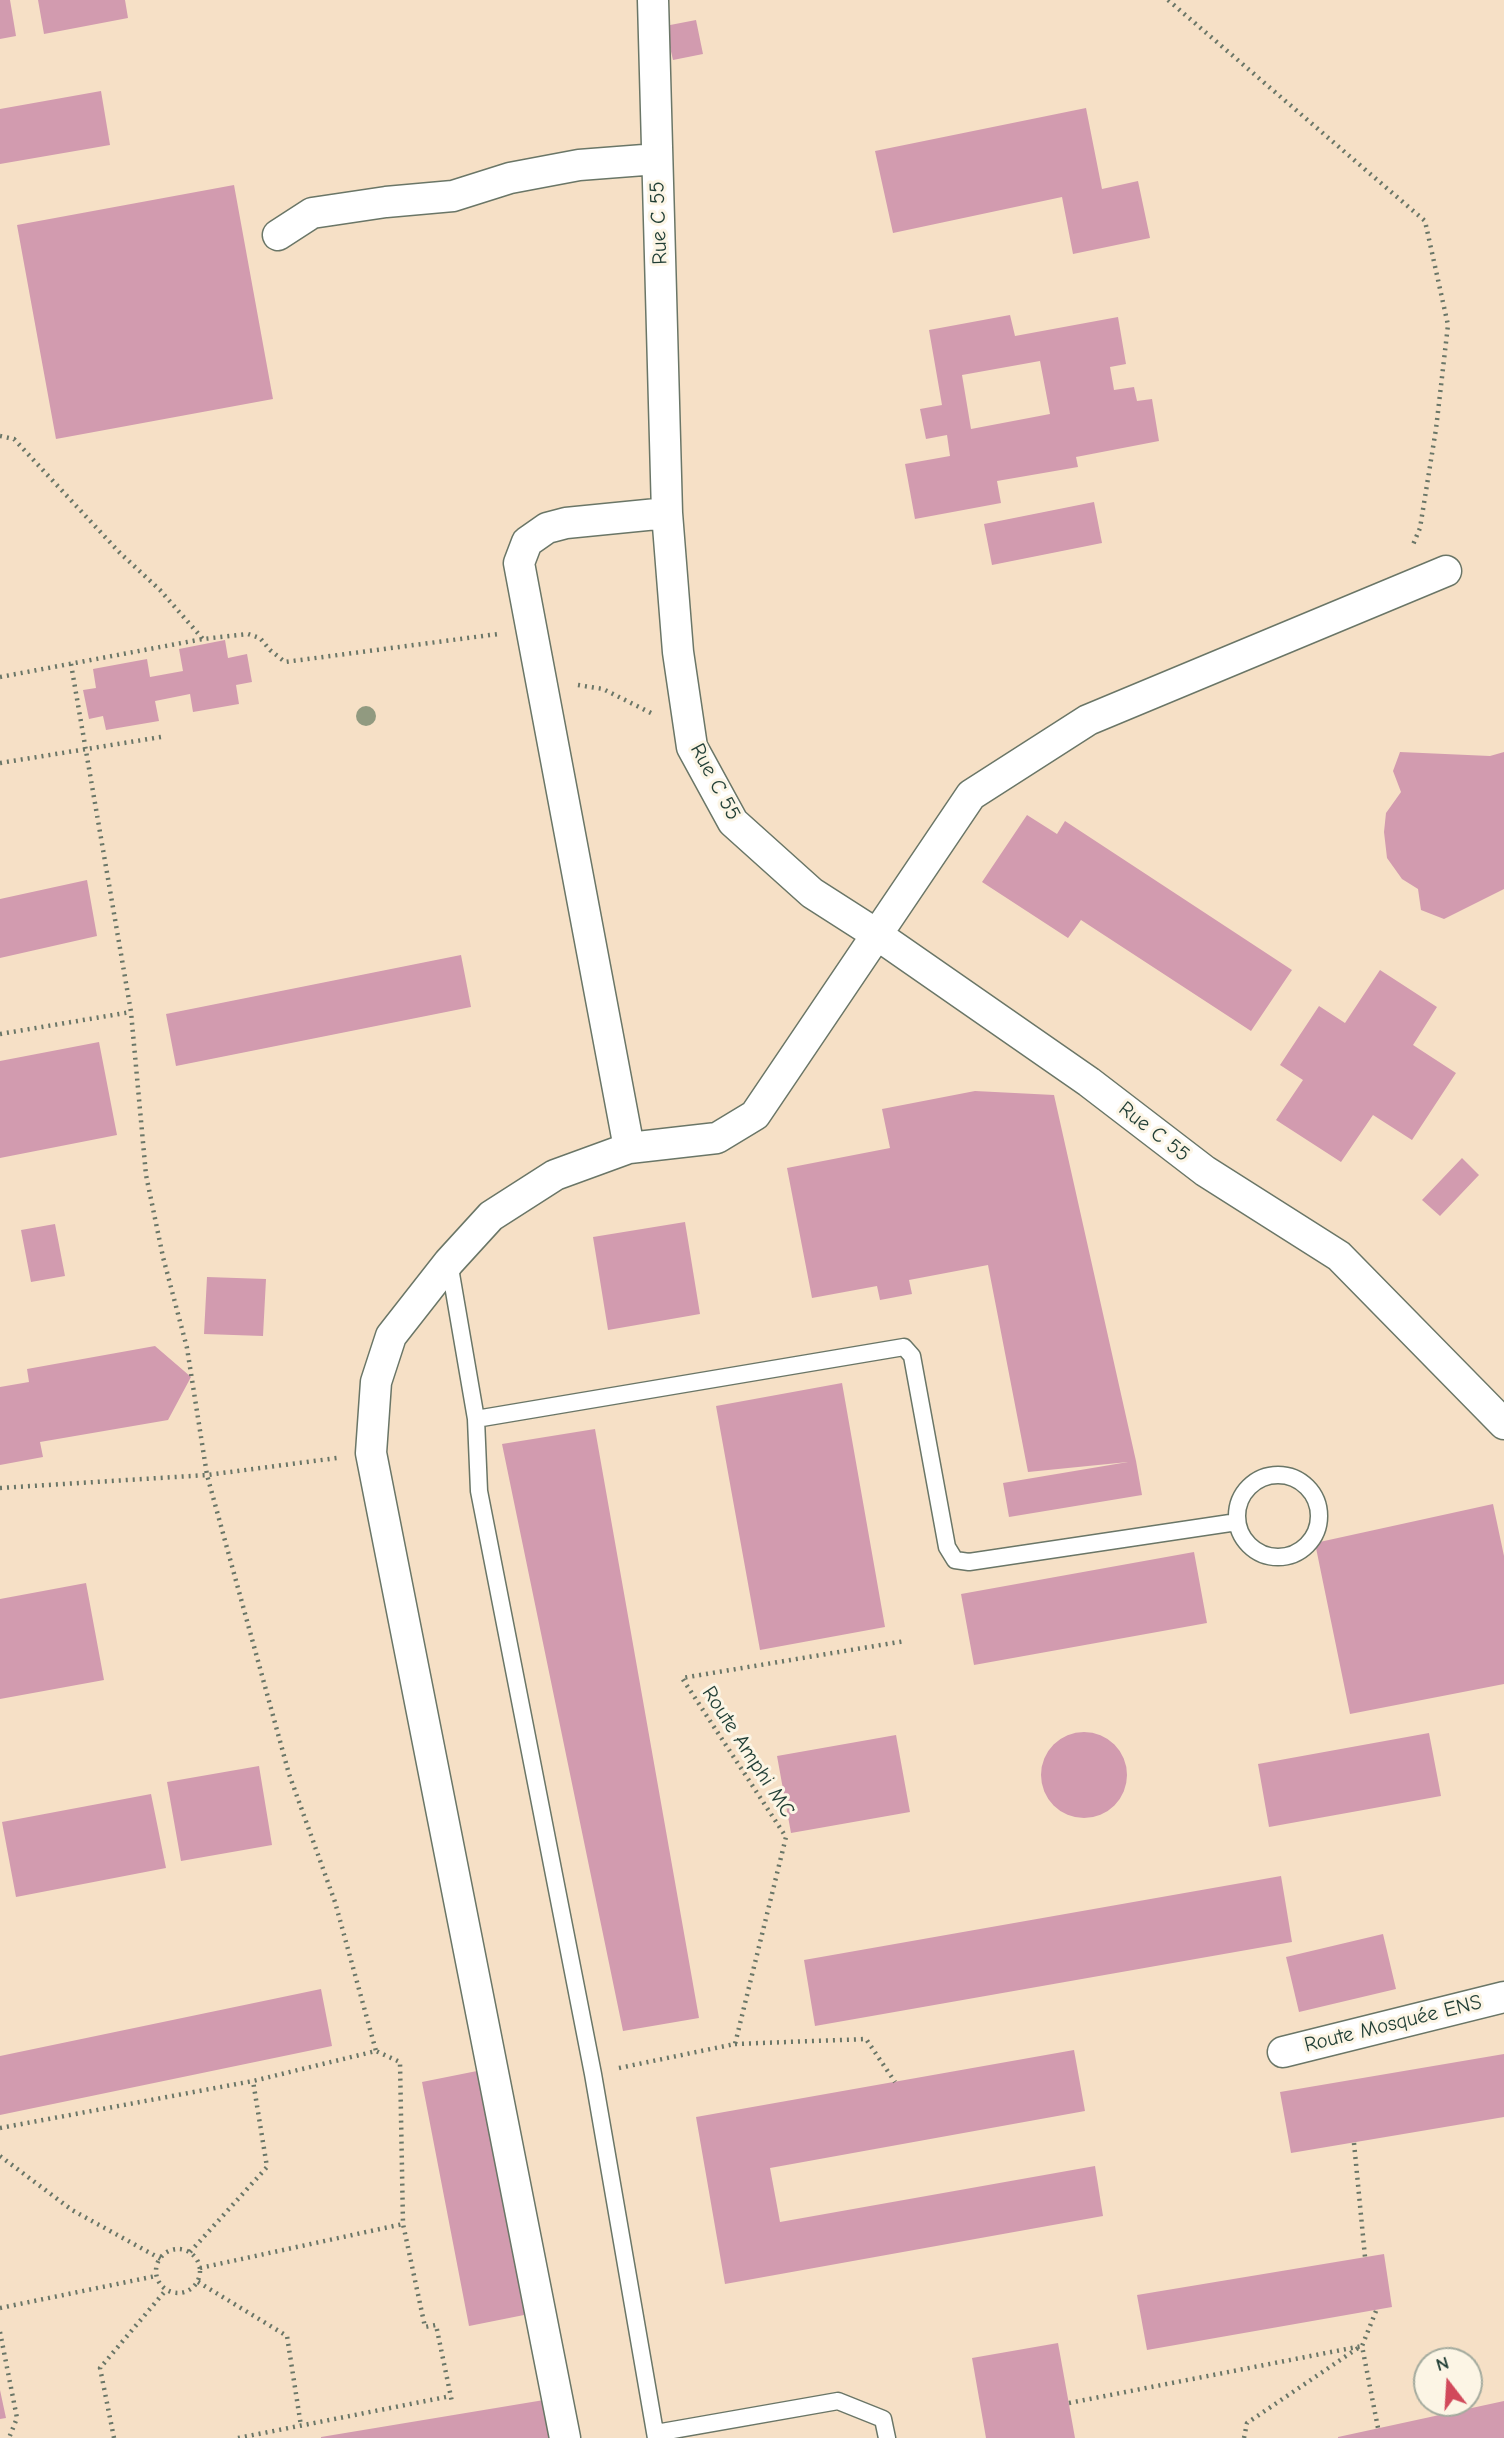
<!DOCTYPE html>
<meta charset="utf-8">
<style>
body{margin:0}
#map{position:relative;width:1504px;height:2438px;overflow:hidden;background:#f6e0c6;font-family:"Comic Neue",sans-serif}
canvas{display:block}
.north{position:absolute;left:1413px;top:2347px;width:70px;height:70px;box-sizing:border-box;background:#fcf5e5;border:2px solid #a4ab9e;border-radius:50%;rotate:343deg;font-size:19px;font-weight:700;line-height:28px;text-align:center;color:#1f3d34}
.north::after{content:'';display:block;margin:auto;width:24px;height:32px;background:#d1495b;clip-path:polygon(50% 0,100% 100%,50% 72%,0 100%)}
</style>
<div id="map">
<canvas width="1504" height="2438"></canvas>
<div class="north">N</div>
</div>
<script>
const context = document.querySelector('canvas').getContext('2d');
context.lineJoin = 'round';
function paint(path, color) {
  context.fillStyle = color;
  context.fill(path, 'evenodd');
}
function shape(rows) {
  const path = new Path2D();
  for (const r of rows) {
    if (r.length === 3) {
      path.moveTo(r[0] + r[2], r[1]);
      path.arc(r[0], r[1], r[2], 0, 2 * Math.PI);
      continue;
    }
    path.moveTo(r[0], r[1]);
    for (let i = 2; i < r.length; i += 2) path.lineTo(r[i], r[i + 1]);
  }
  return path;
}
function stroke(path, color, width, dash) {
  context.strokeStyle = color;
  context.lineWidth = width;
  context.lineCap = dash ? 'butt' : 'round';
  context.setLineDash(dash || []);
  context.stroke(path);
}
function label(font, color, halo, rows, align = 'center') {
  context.font = font + ' "Comic Neue",sans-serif';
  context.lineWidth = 6;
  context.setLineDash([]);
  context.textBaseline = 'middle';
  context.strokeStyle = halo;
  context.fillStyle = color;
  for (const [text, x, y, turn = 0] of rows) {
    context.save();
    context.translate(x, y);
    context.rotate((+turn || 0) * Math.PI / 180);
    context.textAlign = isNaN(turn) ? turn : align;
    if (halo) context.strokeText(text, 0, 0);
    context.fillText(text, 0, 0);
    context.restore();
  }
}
const building = shape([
 [0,0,10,0,16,36,0,39],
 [38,0,125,0,128,18,44,34],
 [696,20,703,54,673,60,665,26],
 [101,91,110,145,0,164,0,109],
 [1086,108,1102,189,1138,181,1150,238,1073,254,1062,197,893,233,875,151],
 [234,185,273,399,56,439,17,225],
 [1010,315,1015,336,1118,317,1126,364,1110,367,1114,390,1134,387,1137,401,1152,399,1159,441,1076,457,1078,467,997,481,1001,503,915,519,905,464,950,456,947,435,926,439,920,409,942,405,929,330],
 [1040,361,1050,414,971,429,962,375],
 [1094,502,1102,543,992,565,984,524],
 [225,640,228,658,247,654,252,682,236,685,239,704,193,712,190,694,155,701,159,721,106,730,103,716,89,719,83,690,96,688,93,669,147,659,150,677,183,671,179,649],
 [1400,752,1490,756,1504,752,1504,889,1444,919,1421,910,1418,889,1402,879,1387,858,1384,832,1386,813,1401,792,1393,771],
 [1027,815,1057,834,1065,821,1292,970,1251,1031,1081,920,1068,938,982,882],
 [87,880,97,936,0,958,0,899],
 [461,955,471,1007,176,1066,166,1014],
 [1380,970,1437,1007,1413,1045,1456,1073,1412,1140,1373,1115,1341,1162,1276,1120,1303,1080,1280,1065,1319,1006,1345,1023],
 [99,1042,117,1135,0,1158,0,1061],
 [975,1091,1054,1095,1136,1461,1142,1495,1009,1517,1003,1483,1128,1462,1028,1472,988,1265,909,1280,912,1294,880,1300,877,1286,812,1298,787,1168,890,1148,882,1109],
 [1462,1158,1479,1175,1440,1216,1422,1200],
 [685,1222,700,1314,608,1330,593,1237],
 [55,1224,65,1276,31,1282,21,1230],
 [207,1277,266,1279,263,1336,204,1334],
 [155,1346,191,1377,168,1420,40,1442,43,1457,0,1465,0,1387,29,1382,27,1369],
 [842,1383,885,1627,760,1650,716,1406],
 [595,1429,699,2018,623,2031,502,1444],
 [1493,1504,1504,1556,1504,1684,1350,1714,1315,1543],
 [1194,1552,1207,1623,974,1665,961,1594],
 [86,1583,104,1680,0,1699,0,1599],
 [1084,1775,43],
 [1429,1733,1441,1796,1269,1827,1258,1764],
 [896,1735,910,1812,791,1833,777,1756],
 [259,1766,272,1845,181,1861,167,1782],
 [151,1794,166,1868,16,1897,2,1822],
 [1281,1876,1292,1942,815,2026,804,1960],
 [1383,1934,1396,1989,1299,2012,1286,1957],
 [321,1989,332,2046,0,2115,0,2056],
 [1074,2050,1085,2111,770,2168,780,2222,1095,2166,1103,2216,725,2284,696,2117],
 [1504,2054,1504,2117,1291,2153,1280,2092],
 [482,2070,529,2314,469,2326,422,2082],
 [1384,2254,1392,2307,1147,2350,1137,2295],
 [1058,2343,1075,2438,986,2438,972,2358],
 [0,2390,6,2418,0,2419],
 [544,2400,551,2438,321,2438,321,2437],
 [1504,2401,1504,2438,1338,2438,1338,2437]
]);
const path = shape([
 [1168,0,1425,221,1448,325,1436,429,1420,528,1412,547],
 [0,436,14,439,120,553,160,590,203,639],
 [71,664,131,1012,146,1175,163,1257,187,1348,207,1475,289,1774,335,1902,376,2051],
 [0,677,203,639,248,634,260,638,270,650,285,662,498,634],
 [578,685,603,689,651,713],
 [0,763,161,737],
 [0,1034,131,1012],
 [0,1488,207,1475,337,1458],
 [735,2044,866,2039,895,2082],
 [619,2068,735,2044,786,1837,682,1678,905,1641],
 [0,2128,253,2081,376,2051,400,2062,403,2224,425,2327,436,2325,452,2402],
 [1354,2143,1365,2257],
 [0,2156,72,2210,161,2259],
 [178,2271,22],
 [190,2252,267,2167,253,2081],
 [200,2268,403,2224],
 [198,2282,287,2336,301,2426],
 [0,2308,156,2276],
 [1376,2311,1362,2346,1378,2428],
 [0,2332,17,2418,9,2438],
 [1069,2403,1362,2346],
 [114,2438,100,2368,166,2290],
 [238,2438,451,2396],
 [1244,2438,1247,2423,1358,2348]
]);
const service = shape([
 [449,1262,476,1419,479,1491,593,2074,656,2438],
 [476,1419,904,1347,912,1356,947,1547,955,1560,969,1562,1237,1522],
 [1278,1516,41],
 [656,2433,838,2401,883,2419,887,2438]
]);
const minor = shape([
 [653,0,667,513,678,652,692,747,733,822,812,893,876,934,1089,1082,1205,1171,1339,1256,1504,1424],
 [278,235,312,213,386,202,453,196,510,178,579,165,657,159],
 [629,1148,519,563,527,542,547,528,566,523,667,513],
 [1283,2052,1504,1997],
 [565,2438,371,1453,376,1382,391,1336,449,1262,491,1216,555,1175,629,1148,717,1138,755,1115,971,795,1088,720,1446,571]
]);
const trees = [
 [366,716]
];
const streetNames = [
 ["Rue C 55",659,223,-92],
 ["Rue C 55",715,782,62],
 ["Rue C 55",1154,1132,38],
 ["Route Amphi MC",748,1752,57],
 ["Route Mosquée ENS",1393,2024,-14]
];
paint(building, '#d29baf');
stroke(service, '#6a7667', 19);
stroke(minor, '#6a7667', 33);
stroke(path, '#6a7667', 4.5, [2, 5]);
stroke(service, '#fff', 16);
stroke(minor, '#fff', 30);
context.fillStyle = '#919a80';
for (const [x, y] of trees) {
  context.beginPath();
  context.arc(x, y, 10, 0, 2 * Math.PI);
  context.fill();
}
label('21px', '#1f3d34', '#fcf5e5', streetNames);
</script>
